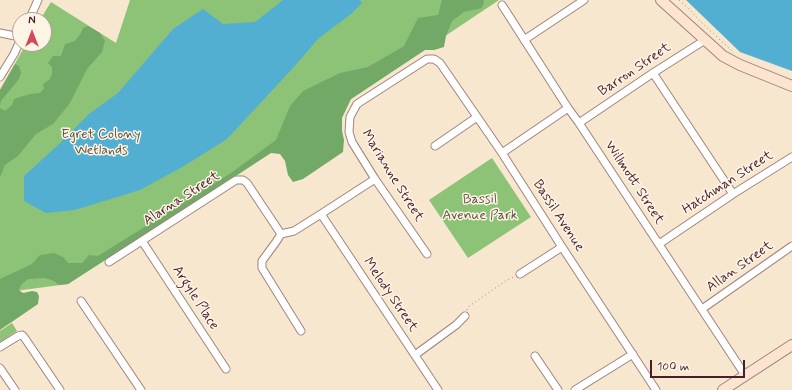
<!DOCTYPE html>
<style>
body{margin:0}
#map{position:relative;width:792px;height:390px;overflow:hidden;background:#f7e7cf;font-family:Mynerve,sans-serif}
canvas{display:block}
.north{position:absolute;left:12px;top:12px;width:40px;height:40px;box-sizing:border-box;background:#fcf5e5;border:1px solid #b59f9b;border-radius:50%;rotate:0deg;font-size:11px;font-weight:700;line-height:16px;text-align:center;color:#4a1f2b}
.north::after{content:'';display:block;margin:auto;width:14px;height:18px;background:#d1495b;clip-path:polygon(50% 0,100% 100%,50% 72%,0 100%)}
.scale{position:absolute;left:650px;top:360px;width:95px;height:18px;box-sizing:border-box;border:2px solid #4a1f2b;border-top:0;padding-left:5px;font-size:12px;line-height:14px;white-space:nowrap;color:#4a1f2b;-webkit-text-stroke:3px #fcf5e5;paint-order:stroke}
</style>
<div id="map">
<canvas width="792" height="390"></canvas>
<div class="north">N</div>
<div class="scale">100 m</div>
</div>
<script>
const context = document.querySelector('canvas').getContext('2d');
context.lineJoin = 'round';
function paint(path, color) {
  context.fillStyle = color;
  context.fill(path, 'evenodd');
}
function shape(rows) {
  const path = new Path2D();
  for (const r of rows) {
    path.moveTo(r[0], r[1]);
    for (let i = 2; i < r.length; i += 2) path.lineTo(r[i], r[i + 1]);
  }
  return path;
}
function stroke(path, color, width, dash) {
  context.strokeStyle = color;
  context.lineWidth = width;
  context.lineCap = dash ? 'butt' : 'round';
  context.setLineDash(dash || []);
  context.stroke(path);
}
function label(font, color, halo, rows, align = 'center') {
  context.font = font + ' Mynerve,sans-serif';
  context.lineWidth = 3;
  context.setLineDash([]);
  context.textBaseline = 'middle';
  context.strokeStyle = halo;
  context.fillStyle = color;
  for (const [text, x, y, turn = 0] of rows) {
    context.save();
    context.translate(x, y);
    context.rotate((+turn || 0) * Math.PI / 180);
    context.textAlign = isNaN(turn) ? turn : align;
    if (halo) context.strokeText(text, 0, 0);
    context.fillText(text, 0, 0);
    context.restore();
  }
}
const green = shape([
 [130,0,499,0,239,174,68,284,0,293,0,90,26,44,44,44,44,20,40,20,51,2,116,43],
 [492,158,531,217,468,258,429,200],
 [12,323,17,331,0,342,0,331]
]);
const forest = shape([
 [442,0,484,0,484,2,482,8,464,12,452,21,446,36,444,47,434,50,425,50,351,99,342,118,342,131,344,140,343,152,303,179,293,182,288,175,285,161,280,154,271,153,68,284,59,285,54,281,45,278,28,279,21,285,19,290,23,293,32,291,37,292,39,296,38,304,0,330,0,279,32,264,40,255,54,253,63,257,68,263,82,263,89,255,98,256,231,173,276,140,290,106,303,91,340,73,368,67,404,46,418,18,438,15],
 [88,26,100,33,105,41,102,52,87,69,70,103,53,124,36,134,18,156,5,165,0,177,0,108,5,111,12,105,14,99,30,94,40,93,44,88,43,84,50,79,52,74,52,67,48,63,53,56,61,56,65,44,75,41,81,33,83,28],
 [15,64,19,66,21,73,19,79,1,101,0,106,0,90]
]);
const water = shape([
 [283,0,360,0,362,3,351,14,319,38,292,69,227,139,184,166,140,190,75,210,46,213,24,201,24,176,57,146,89,114,118,93,173,29,203,9,223,24,255,22],
 [686,0,792,0,792,71,740,52]
]);
const path = shape([
 [679,0,690,10,701,22,733,52],
 [467,310,468,307,507,280,514,277]
]);
const street = shape([
 [502,5,568,108,579,123,745,375],
 [29,20,38,0],
 [0,33,20,37],
 [524,40,584,0],
 [653,73,733,194],
 [0,77,14,54,20,41],
 [579,123,653,73,705,40],
 [435,146,477,117],
 [502,153,568,108],
 [321,214,438,390],
 [281,234,276,242,262,261,262,268,301,331],
 [142,241,226,369],
 [659,244,733,194,792,157],
 [427,254,375,179,352,142,349,132,350,117,357,104,427,59,434,59,440,63,502,153,562,247,656,390],
 [109,262,236,180,243,180,247,183,281,234,294,231,321,214,375,179],
 [520,274,562,247],
 [81,301,141,390],
 [702,309,792,246],
 [0,347,18,336,22,335,24,337,60,390],
 [415,355,456,325,465,316],
 [535,356,558,390],
 [0,368,15,390],
 [575,390,633,354]
]);
const secondary = shape([
 [661,0,723,56,740,65,792,86],
 [723,390,792,345]
]);
const streetNames = [
 ["Barron Street",635,70,-34],
 ["Marianne Street",392,176,58],
 ["Willmott Street",634,183,57],
 ["Hatchman Street",728,183,-33],
 ["Alarna Street",182,199,-33],
 ["Bassil Avenue",558,216,57],
 ["Allan Street",740,267,-35],
 ["Melody Street",390,295,56],
 ["Argyle Place",195,298,57]
];
const parkNames = [
 ["Egret Colony",101,135],
 ["Wetlands",101,151],
 ["Bassil",480,200],
 ["Avenue Park",480,216]
];
paint(green, '#8dc376');
paint(forest, '#72a967');
paint(water, '#53afd1');
stroke(street, '#a0837d', 9);
stroke(secondary, '#a0837d', 12);
stroke(path, '#a0837d', 1, [1, 3]);
stroke(street, '#fff', 7);
stroke(secondary, '#fde4d1', 10);
label('14px', '#4a1f2b', '#fcf5e5', streetNames);
label('14px', '#5e5042', '#fcf5e5', parkNames);
</script>
